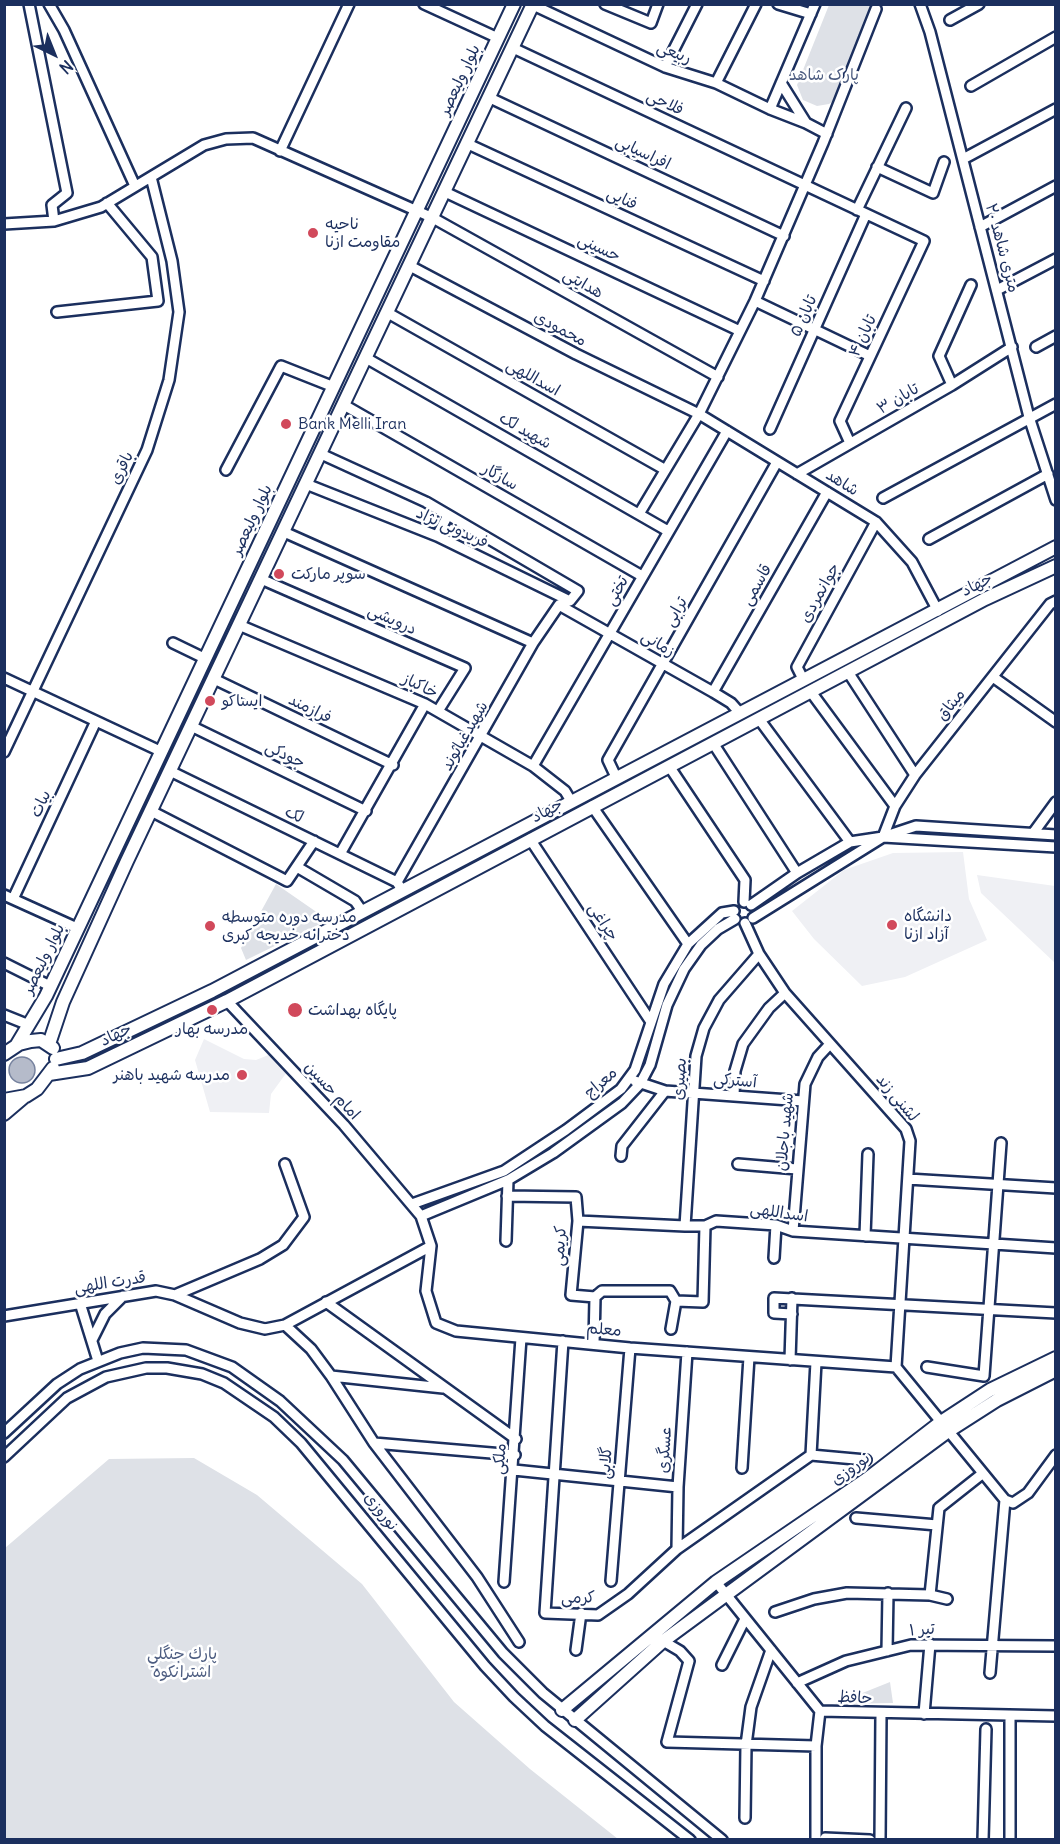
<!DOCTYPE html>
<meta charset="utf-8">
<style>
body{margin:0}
#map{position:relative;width:1060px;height:1844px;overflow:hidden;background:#fff;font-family:Delius,sans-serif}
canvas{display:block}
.frame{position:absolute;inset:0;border:6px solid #1b2f5e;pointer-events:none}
.north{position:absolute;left:24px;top:24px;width:60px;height:60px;-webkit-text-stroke:4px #fff;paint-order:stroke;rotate:137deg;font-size:16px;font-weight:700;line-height:24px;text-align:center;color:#1b2f5e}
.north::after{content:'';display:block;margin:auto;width:21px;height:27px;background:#1b2f5e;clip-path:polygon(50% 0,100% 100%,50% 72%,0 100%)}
</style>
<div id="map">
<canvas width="1060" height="1844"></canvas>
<div class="frame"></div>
<div class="north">N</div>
</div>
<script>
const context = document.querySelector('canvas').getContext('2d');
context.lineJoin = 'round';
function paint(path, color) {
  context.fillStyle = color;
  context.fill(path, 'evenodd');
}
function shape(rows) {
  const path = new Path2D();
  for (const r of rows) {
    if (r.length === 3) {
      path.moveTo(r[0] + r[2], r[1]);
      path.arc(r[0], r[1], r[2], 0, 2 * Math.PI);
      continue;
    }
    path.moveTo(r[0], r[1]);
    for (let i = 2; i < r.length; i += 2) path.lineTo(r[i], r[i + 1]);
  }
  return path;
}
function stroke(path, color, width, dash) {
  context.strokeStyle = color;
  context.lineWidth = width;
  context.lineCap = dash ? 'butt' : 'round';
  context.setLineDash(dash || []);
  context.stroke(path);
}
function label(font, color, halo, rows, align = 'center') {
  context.font = font + ' Delius,"Playpen Sans Arabic",sans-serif';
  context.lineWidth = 5;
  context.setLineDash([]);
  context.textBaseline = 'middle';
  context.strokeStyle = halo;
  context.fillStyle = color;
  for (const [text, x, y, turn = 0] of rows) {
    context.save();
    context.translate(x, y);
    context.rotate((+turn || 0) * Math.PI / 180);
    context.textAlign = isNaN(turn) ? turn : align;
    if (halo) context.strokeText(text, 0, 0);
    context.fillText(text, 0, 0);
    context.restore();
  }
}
const built = shape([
 [963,852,969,899,987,940,905,977,862,986,814,939,792,911,844,870,893,853],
 [977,875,1055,886,1055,963,981,893],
 [204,1039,244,1059,256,1060,271,1054,287,1072,271,1094,269,1113,210,1112,195,1060]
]);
const green = shape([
 [829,5,872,5,843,86,835,100,829,104,817,106,803,100,797,85],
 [276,884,328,920,246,960,241,948],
 [194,1458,257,1495,362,1584,454,1702,530,1769,618,1839,5,1839,5,1548,109,1459],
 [890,1682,893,1703,835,1704]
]);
const water = shape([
 [22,1070,13]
]);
const minor = shape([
 [29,4,67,193,52,205,54,221],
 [49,4,64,30,135,186],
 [424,4,498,38],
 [605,4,651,23,658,4],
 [778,4,811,14],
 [920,4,930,32,1029,417,1056,500],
 [533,5,665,67,716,83,770,109,806,123],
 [950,20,979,4],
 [513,48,924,241,840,421,850,443],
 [665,67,697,4],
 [716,83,756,4],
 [781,83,806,123,827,134],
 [971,86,1056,37],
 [490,98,784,236],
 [770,109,815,4],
 [468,144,764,281],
 [280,151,349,4],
 [963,159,1056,109],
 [877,167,933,193,944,162],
 [445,192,740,331],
 [857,210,906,108],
 [4,224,54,221,101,207,204,145,226,139,253,138,433,218,718,377],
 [980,227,1056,186],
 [410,266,576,354,699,414,876,522,912,562,938,611],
 [997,290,1056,259],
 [755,301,870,356],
 [57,312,158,301,152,257,107,203],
 [388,313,664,469],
 [1036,347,1056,336],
 [366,358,668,531],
 [952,385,939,356,971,285],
 [344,405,642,576],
 [770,429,866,214],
 [226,470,281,366,334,387],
 [797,474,952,385,1012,347],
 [306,484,437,536,570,601,578,591,426,502,321,454],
 [883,498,1056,404],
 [639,514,699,414,755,301,823,143,876,9],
 [284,532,533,643],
 [437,536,448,515],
 [929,539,1048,474],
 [261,579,465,668,438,711],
 [239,625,425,704,533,766,565,791,571,801],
 [173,643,204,658],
 [848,672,915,775],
 [993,677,1056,722],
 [4,678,160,751],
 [214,679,393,765],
 [803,679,797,667,876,522],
 [713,692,827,492],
 [811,692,895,806],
 [759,719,850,842],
 [191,726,366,811],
 [713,743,797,873],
 [4,752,147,450,169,380,179,312,172,261,151,177],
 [533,766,727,431],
 [669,766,745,880,744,902],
 [170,771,397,882,400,887],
 [616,777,608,760,777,462],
 [592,806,688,944],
 [151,811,287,881,314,841],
 [1034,832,1056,802],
 [883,837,895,806,915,775,1050,604,1056,601],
 [530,839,651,1022],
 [340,854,425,704],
 [297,867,355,901,362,911],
 [397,882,533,643,559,605,713,692,731,703,739,712],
 [4,895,77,928],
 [13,899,96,721],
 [751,905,797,873,850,842,883,837,916,826,1056,835],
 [753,918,883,837,1056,847],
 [745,923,759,954,785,993,906,1129,910,1141,896,1367],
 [4,963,50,986],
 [227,1001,344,1125,421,1216,431,1246,426,1291,436,1323,456,1331,630,1348,896,1367],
 [4,1015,29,1025],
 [635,1081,665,1091,803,1101],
 [734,1096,735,1071,743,1044,769,1008,785,993],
 [621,1156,622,1146,665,1091],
 [738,1164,797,1169],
 [908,1179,1056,1188],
 [507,1196,576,1197,578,1221,571,1295,595,1297,594,1344],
 [412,1204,504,1171,566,1130,621,1089,635,1070,664,984,688,944,722,913,734,911],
 [421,1216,508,1180,553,1153,622,1103,640,1084,650,1065,667,1005,684,969,701,945,718,929,735,919],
 [578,1221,685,1226,705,1226,716,1221,776,1225,793,1231,1056,1248],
 [685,1226,696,1056,704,1028,719,1000,759,954],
 [793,1231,805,1084,818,1057,830,1044],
 [865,1236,868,1154],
 [506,1241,508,1180],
 [774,1258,776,1225],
 [175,1295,260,1259,283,1245,304,1217,285,1164],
 [595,1297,602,1291,670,1291,676,1301,703,1302,705,1226],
 [326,1302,516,1439],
 [80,1303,98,1361],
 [792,1314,774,1313,774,1298,1056,1313],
 [4,1316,156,1291,175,1295,240,1323,265,1329,285,1325,431,1246],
 [285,1325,311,1349,331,1376,374,1443,477,1577,519,1642],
 [671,1329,676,1301],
 [92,1340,105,1314,123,1296],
 [563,1341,545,1613,598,1615,628,1594,677,1549,811,1455,866,1460],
 [790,1360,792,1298],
 [896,1367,1005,1500,1013,1503,1028,1493,1056,1455],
 [927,1367,984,1376,1001,1143],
 [331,1376,443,1388],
 [4,1433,57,1384,80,1369,120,1353,143,1348,186,1350,232,1367,280,1401,343,1460,503,1653,543,1693,722,1840],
 [374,1443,515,1455],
 [811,1455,816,1362],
 [4,1457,67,1398,106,1377,146,1368,167,1368,202,1374,224,1383,274,1417,301,1443,485,1666,514,1697,545,1726,690,1840],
 [742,1468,749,1357],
 [514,1470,678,1487],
 [856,1518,937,1525],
 [677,1549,678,1487,687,1352],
 [611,1581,630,1348],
 [504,1582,521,1338],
 [716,1582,820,1711,1056,1716],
 [930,1595,939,1508,982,1474],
 [775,1612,814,1599,847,1593,930,1595,947,1599],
 [658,1638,680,1651,689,1661,667,1742,816,1746],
 [576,1650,581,1613],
 [887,1651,888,1593],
 [722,1665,745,1619],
 [990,1673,1005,1500],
 [797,1683,846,1661,911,1645,1056,1646],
 [924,1714,930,1644],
 [1010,1716,1010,1840],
 [745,1818,746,1745,751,1707,771,1650],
 [825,1838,870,1840],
 [816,1840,816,1746,820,1711],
 [880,1840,881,1714],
 [983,1840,986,1729]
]);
const major = shape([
 [49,1044,63,1002,127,861,533,4],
 [16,1046,46,996,514,4],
 [4,1054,19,1044,31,1041,41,1040,53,1048],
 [56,1059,82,1053,212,991,1056,547],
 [49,1074,88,1068,227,1001,985,599,1056,566],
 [4,1100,26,1096,37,1089,53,1068],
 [4,1114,24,1097],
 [562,1710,716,1582,867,1479,941,1422,990,1390,1056,1358],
 [575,1720,662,1642,947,1432,997,1400,1056,1370]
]);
const markers = [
 [313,233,6,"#d1495b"],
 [286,424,6,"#d1495b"],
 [279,574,6,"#d1495b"],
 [210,701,6,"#d1495b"],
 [892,925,6,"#d1495b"],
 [210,926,6,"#d1495b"],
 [212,1010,6,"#d1495b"],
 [295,1010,8,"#d1495b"],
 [242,1075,6,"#d1495b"]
];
const streetNames = [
 ["ربیعی",674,53,21],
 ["بلوار ولیعصر",460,80,-65],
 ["فلاحی",665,103,25],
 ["افراسیابی",643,153,25],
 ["فنایی",622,199,25],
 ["حسینی",599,248,25],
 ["۲۰ متری شاهد",1002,248,75],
 ["هدایتی",583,284,29],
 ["تابان ۵",804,316,-66],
 ["محمودی",560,329,28],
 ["تابان ۴",863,336,-65],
 ["اسداللهی",533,378,29],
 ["تابان ۳",898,399,-30],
 ["شهید لک",525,431,30],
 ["باقری",122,468,-64],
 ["سازگار",500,477,30],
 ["شاهد",842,483,32],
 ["بلوار ولیعصر",252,520,-65],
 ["فریدونی نژاد",452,528,24],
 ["قاسمی",757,585,-60],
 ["جهاد",977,585,-27],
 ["تختی",617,591,-61],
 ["جوانمردی",820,593,-61],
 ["ترابی",676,612,-61],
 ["درویشی",392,620,24],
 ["زمانی",658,644,31],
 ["خاکباز",420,686,26],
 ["میثاق",951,705,-51],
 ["فرازمند",310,709,26],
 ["شهید‌غیاثوند",465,736,-60],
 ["جودکی",285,755,26],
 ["بیات",41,804,-65],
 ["جهاد",547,811,-28],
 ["لک",294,815,26],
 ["چراغی",603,922,57],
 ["بلوار ولیعصر",44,959,-64],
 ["جهاد",116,1035,-26],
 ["بصیری",680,1079,-86],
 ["آسترکی",735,1081,5],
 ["معراج",601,1083,-41],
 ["امام حسین",332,1091,47],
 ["لشنی زند",897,1098,50],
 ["شهید باجلان",785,1132,-85],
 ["اسداللهی",779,1213,8],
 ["کریمی",560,1246,-86],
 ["قدرت اللهی",110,1283,-9],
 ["معلم",604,1330,5],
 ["عسگری",665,1450,-86],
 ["ملکی",500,1459,-85],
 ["گلابی",606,1463,-86],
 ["نوروزی",851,1469,-36],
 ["نوروزی",381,1512,51],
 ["کرمی",578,1598,-1],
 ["تیر ۱",922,1630,-4],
 ["حافظ",855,1698,3]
];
const parkNames = [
 ["پارک شاهد",824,75],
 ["پارك جنگلي",182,1654],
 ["اشترانكوه",182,1672]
];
const poiNames = [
 ["ناحیه",325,224],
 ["مقاومت ازنا",325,242],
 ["Bank Melli Iran",298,424],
 ["سوپر مارکت",291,574],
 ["ایساکو",222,701],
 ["دانشگاه",904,916],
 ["آزاد ازنا",904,934],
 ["مدرسه دوره متوسطه",222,917],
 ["دخترانه خدیجه کبری",222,935],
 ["پایگاه بهداشت",308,1010],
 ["مدرسه بهار",212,1029,"center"],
 ["مدرسه شهید باهنر",230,1075,"right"]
];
paint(built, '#eff0f4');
paint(green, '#dee1e7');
paint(water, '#b5bbca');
stroke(water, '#77839f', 1.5);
stroke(minor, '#1b2f5e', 14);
stroke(major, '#1b2f5e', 16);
stroke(minor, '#fff', 9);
stroke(major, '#fff', 12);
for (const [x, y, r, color] of markers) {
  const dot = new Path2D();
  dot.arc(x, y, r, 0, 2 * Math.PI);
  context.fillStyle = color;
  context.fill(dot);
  stroke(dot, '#fff', 2);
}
label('16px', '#1b2f5e', '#fff', streetNames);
label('16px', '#4c5c80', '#fff', parkNames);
label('16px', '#1b2f5e', '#fff', poiNames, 'left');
</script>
